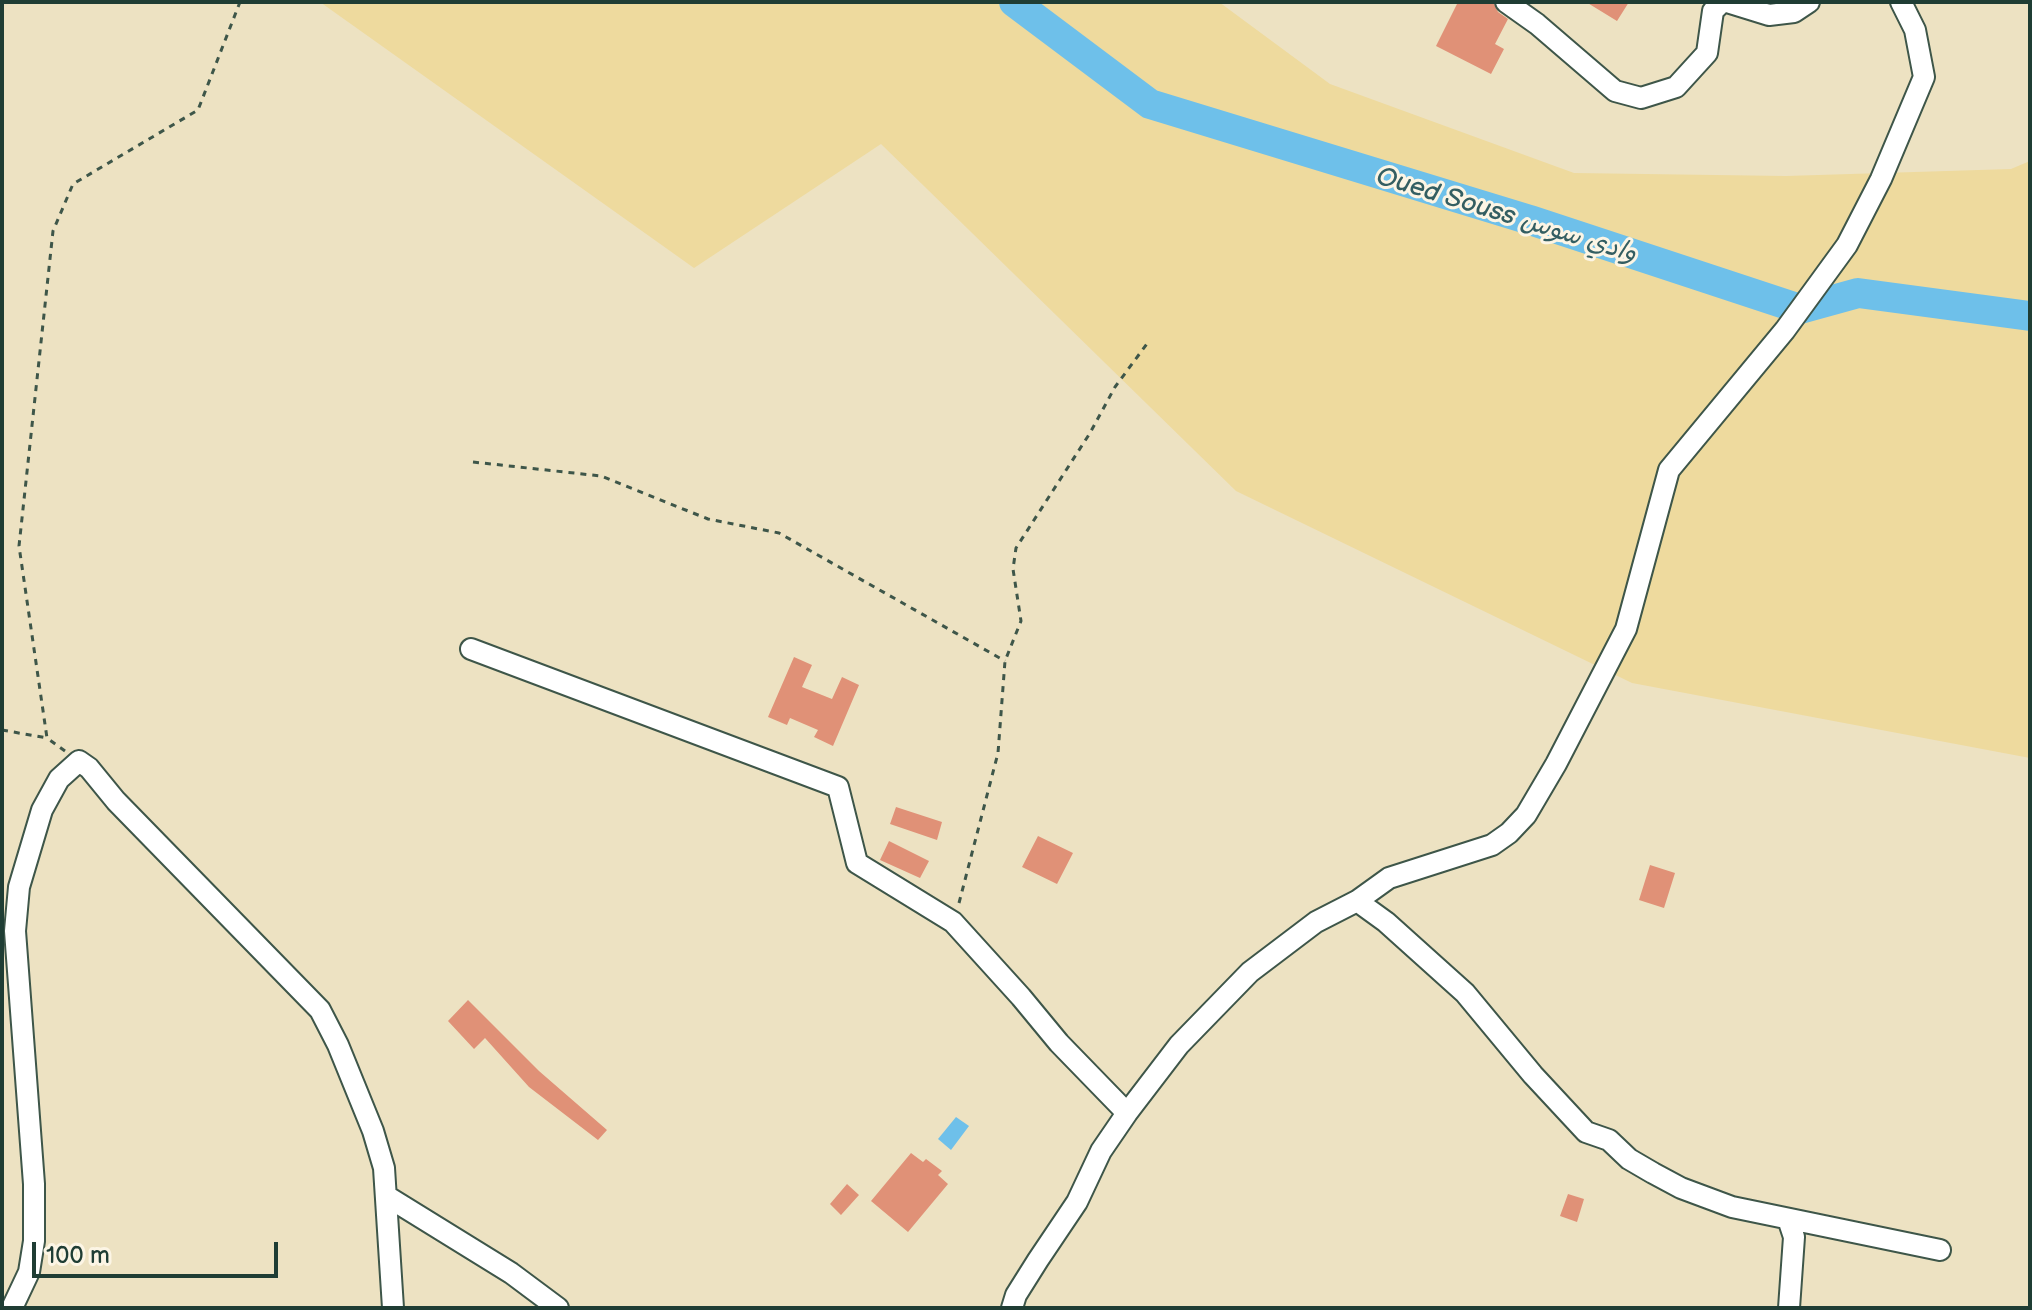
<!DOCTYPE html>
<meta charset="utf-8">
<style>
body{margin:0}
#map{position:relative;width:2032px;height:1310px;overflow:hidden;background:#ede2c2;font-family:"Balsamiq Sans",sans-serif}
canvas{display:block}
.frame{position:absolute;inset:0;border:4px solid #1f3d34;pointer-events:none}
.scale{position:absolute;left:32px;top:1242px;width:246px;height:36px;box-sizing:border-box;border:4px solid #1f3d34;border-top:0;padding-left:10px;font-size:24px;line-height:28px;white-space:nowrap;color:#1f3d34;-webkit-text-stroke:6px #fcf5e5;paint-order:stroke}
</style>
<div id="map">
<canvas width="2032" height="1310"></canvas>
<div class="frame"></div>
<div class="scale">100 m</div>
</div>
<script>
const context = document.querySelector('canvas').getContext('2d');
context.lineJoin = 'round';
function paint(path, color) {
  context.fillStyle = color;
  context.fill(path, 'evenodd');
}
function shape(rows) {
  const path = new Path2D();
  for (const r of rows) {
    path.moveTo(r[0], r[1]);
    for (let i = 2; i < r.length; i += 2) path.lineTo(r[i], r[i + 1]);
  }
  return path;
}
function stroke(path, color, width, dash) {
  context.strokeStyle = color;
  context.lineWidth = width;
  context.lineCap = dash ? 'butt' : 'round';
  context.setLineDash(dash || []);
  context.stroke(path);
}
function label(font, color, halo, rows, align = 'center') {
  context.font = font + ' "Balsamiq Sans","Playpen Sans Arabic",sans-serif';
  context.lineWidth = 6;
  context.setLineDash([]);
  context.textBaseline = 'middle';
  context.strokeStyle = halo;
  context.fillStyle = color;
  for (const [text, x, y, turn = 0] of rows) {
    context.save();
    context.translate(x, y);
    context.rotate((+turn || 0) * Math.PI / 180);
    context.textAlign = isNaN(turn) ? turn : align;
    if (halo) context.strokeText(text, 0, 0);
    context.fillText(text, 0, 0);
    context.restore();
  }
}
const sand = shape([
 [320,2,1219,2,1330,84,1574,173,1786,176,2011,169,2030,161,2030,758,1632,683,1236,491,881,144,694,268]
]);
const water = shape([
 [956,1117,969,1126,951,1150,938,1139]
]);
const river = shape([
 [1014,2,1150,104,1530,220,1800,309,1858,293,2030,316]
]);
const building = shape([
 [1458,2,1493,2,1498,12,1508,19,1495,44,1504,49,1491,74,1436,46],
 [1586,2,1629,2,1617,21],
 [794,657,812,665,802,687,832,699,842,677,859,685,833,746,814,737,818,730,790,718,787,725,768,717],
 [896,807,942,822,937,840,890,824],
 [1038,836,1073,853,1057,884,1022,867],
 [889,841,929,861,920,878,880,860],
 [1650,865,1675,873,1664,908,1639,900],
 [468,1000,539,1071,607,1130,598,1140,529,1087,485,1038,474,1049,448,1021],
 [911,1153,923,1162,926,1159,942,1171,938,1175,948,1184,908,1232,871,1201],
 [847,1184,859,1195,841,1215,830,1204],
 [1568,1194,1584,1199,1577,1222,1560,1216]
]);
const path = shape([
 [473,462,601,476,708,519,779,533,1005,661],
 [2,730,47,738],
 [65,751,47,738,19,546,53,231,73,184,198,110,240,2],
 [959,903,998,753,1005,661,1021,621,1013,569,1016,548,1090,433,1115,387,1149,341]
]);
const minor = shape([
 [1506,2,1537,24,1615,91,1641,98,1676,87,1707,53,1713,11,1722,2],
 [1727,2,1769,15,1794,12,1809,2],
 [471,649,838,787,857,863,953,922,1021,997,1059,1043,1127,1113],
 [1357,901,1386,922,1465,993,1533,1075,1586,1132,1609,1140,1629,1159,1653,1173,1681,1188,1732,1207,1940,1250],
 [388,1197,511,1273,558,1308],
 [1788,1219,1794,1237,1789,1308],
 [12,1308,29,1272,34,1241,34,1184,15,931,19,887,42,810,59,779,79,761,89,768,116,801,320,1010,338,1045,373,1131,384,1168,393,1308],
 [1012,1308,1016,1295,1038,1260,1077,1202,1101,1151,1127,1113,1179,1045,1250,972,1316,922,1357,901,1389,878,1492,845,1509,833,1526,815,1556,764,1626,629,1669,470,1785,330,1847,245,1881,179,1924,77,1915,30,1901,2]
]);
const waterNames = [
 ["Oued Souss وادي سوس",1506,216,17]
];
paint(sand, '#eeda9e');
paint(water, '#6ec0ea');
stroke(river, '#6ec0ea', 30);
paint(building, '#e09177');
stroke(minor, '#3e5649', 24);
stroke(path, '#3e5649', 3, [6, 6]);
stroke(minor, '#fff', 20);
label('italic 26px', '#335e62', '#fcf5e5', waterNames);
</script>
